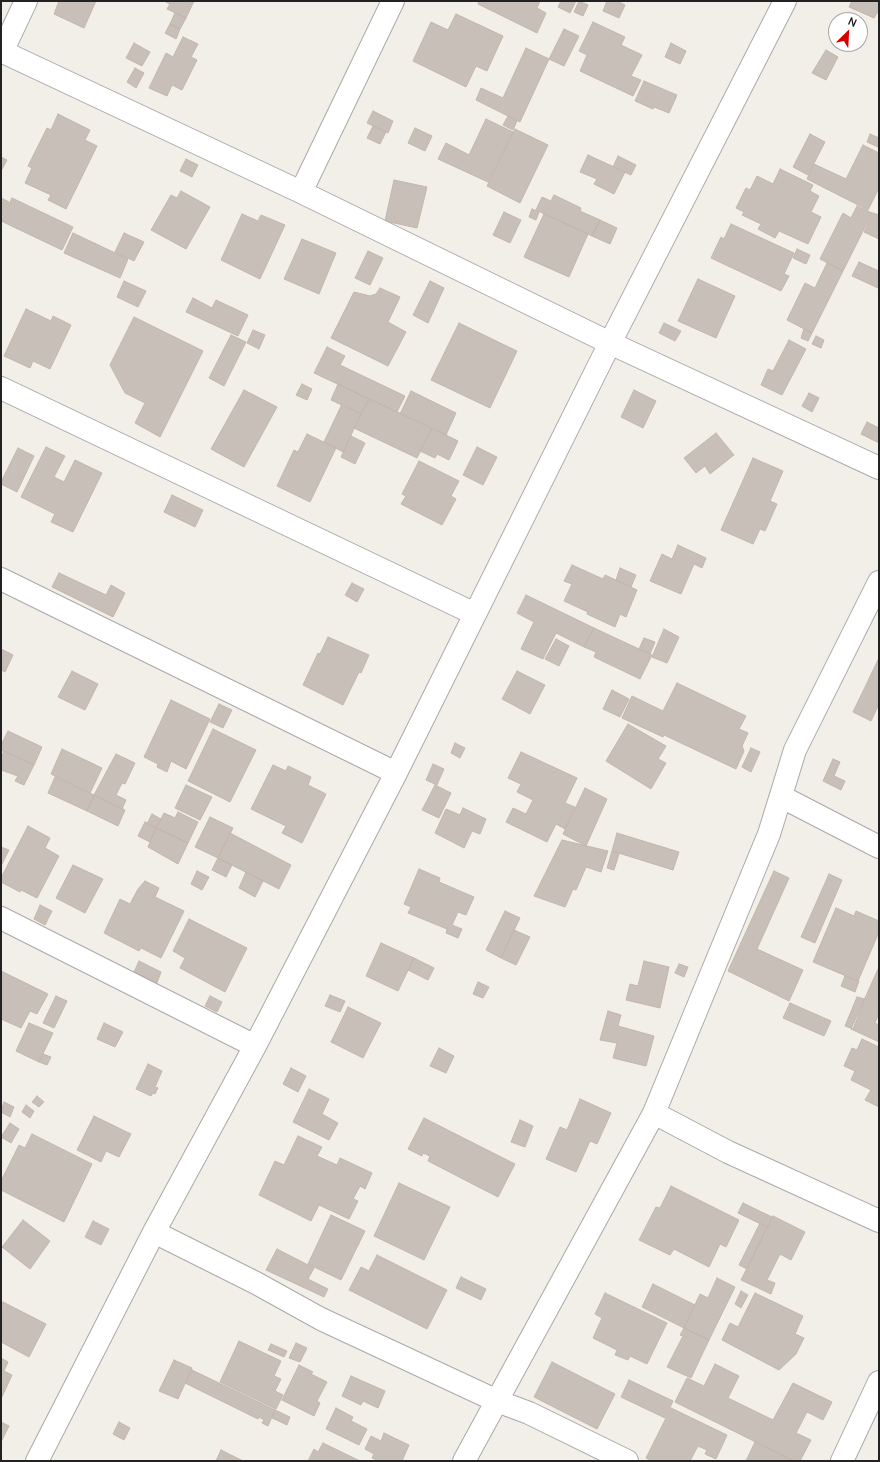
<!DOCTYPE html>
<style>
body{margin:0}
#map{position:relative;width:880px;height:1462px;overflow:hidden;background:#f2efe9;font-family:Manrope,sans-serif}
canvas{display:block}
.frame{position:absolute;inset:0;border:2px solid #222;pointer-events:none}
.north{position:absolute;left:828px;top:12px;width:40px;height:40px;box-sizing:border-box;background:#fff;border:1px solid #a7a7a7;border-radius:50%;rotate:24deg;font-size:11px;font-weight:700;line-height:16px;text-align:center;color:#222}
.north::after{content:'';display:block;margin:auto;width:14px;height:18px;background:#d40000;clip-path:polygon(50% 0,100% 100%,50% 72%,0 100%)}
</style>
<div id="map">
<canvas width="880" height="1462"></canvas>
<div class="frame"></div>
<div class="north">N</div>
</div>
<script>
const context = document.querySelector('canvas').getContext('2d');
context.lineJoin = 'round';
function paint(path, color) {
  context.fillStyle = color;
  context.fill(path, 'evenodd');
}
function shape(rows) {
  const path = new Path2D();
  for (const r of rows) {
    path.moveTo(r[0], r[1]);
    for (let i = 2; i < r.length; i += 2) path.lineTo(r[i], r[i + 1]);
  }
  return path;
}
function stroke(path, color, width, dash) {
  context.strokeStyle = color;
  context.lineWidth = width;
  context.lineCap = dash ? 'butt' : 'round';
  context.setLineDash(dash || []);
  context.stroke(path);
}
const building = shape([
 [59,1,96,1,84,28,54,14,59,1],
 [164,1,194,1,186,18,167,9,170,4,164,1],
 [479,1,540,1,537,8,546,13,537,33,478,4,479,1],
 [561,1,576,1,570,13,558,7,561,1],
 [579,1,588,5,583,16,574,12,579,1],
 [607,1,617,1,625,5,619,18,603,11,607,1],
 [852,1,879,1,879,10,874,18,849,7,852,1],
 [175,13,186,18,180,29,170,24,175,13],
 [456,14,503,36,487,71,476,66,466,87,413,61,431,22,448,30,456,14],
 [593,22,625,37,621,45,642,55,631,76,641,80,633,96,580,71,587,55,579,51,593,22],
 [170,24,180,29,176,39,165,33,170,24],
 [564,29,579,36,564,66,549,59,564,29],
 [183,37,198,44,191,57,197,60,182,90,172,85,167,96,149,88,166,53,173,57,183,37],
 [134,43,150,52,142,66,126,58,134,43],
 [671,43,686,51,680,64,665,57,671,43],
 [526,48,549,59,520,122,476,100,481,88,503,98,526,48],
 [826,50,838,57,826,80,812,73,826,50],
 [135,68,144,73,136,88,127,82,135,68],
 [644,81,677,95,669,113,654,107,653,109,635,101,644,81],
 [373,111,393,121,388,133,367,123,373,111],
 [58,114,90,130,85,140,97,146,66,209,48,200,51,195,25,183,32,168,28,166,47,128,51,130,58,114],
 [508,116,517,121,513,130,503,125,508,116],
 [486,119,513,132,488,182,438,159,446,143,469,155,486,119],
 [373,126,386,132,380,144,367,138,373,126],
 [415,128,432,136,425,151,408,143,415,128],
 [515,129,548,145,520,203,487,186,515,129],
 [810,134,825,142,808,175,793,167,810,134],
 [870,134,879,138,878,147,867,142,870,134],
 [863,145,879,153,879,188,868,210,807,179,814,164,846,179,863,145],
 [588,155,625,172,614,194,594,184,597,179,580,172,588,155],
 [618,156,636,165,631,175,613,167,618,156],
 [1,157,7,160,1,171,1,157],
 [186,159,198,165,192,177,180,171,186,159],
 [780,169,813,185,810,191,819,196,811,212,821,217,808,244,779,231,775,238,758,229,761,224,742,215,744,212,736,208,746,188,750,190,757,176,773,184,780,169],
 [394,180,427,187,417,228,385,221,394,180],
 [181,191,210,207,186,249,151,230,171,195,177,198,181,191],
 [554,195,581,208,580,211,600,220,592,236,536,210,542,197,551,201,554,195],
 [1,198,9,202,1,218,1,198],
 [12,198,73,227,62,250,1,221,12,198],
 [857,206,872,213,843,271,820,259,843,213,851,218,857,206],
 [532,209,539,212,536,220,529,217,532,209],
 [504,212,521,220,510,243,493,235,504,212],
 [873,213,879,215,879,239,864,232,873,213],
 [242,214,258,221,261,215,285,225,260,279,221,260,242,214],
 [544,214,588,234,569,277,524,257,544,214],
 [600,220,617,228,610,244,592,236,600,220],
 [731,224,794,253,784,274,789,276,781,291,711,258,721,237,724,239,731,224],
 [73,233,128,259,120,278,64,253,73,233],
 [124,233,144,242,134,261,115,252,124,233],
 [302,239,336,253,319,294,284,279,302,239],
 [797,249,810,255,806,264,793,258,797,249],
 [368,251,383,258,370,285,355,278,368,251],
 [859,262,879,271,878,288,852,276,859,262],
 [827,263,843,271,812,333,787,320,805,283,815,288,827,263],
 [698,279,735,296,716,338,678,321,698,279],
 [124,281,146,291,138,307,117,297,124,281],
 [430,281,444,288,428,323,413,315,430,281],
 [380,288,400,297,388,322,406,332,388,366,331,338,354,292,370,296,376,294,380,288],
 [193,298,212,308,216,300,248,315,238,336,186,312,193,298],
 [26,309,51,321,53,316,71,325,50,369,33,361,30,368,4,356,26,309],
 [134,317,203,351,160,437,135,423,145,403,125,393,110,365,134,317],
 [459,323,517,351,490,408,431,380,459,323],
 [664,323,681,331,675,341,659,333,664,323],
 [804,329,812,333,808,341,801,338,804,329],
 [253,330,265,335,259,349,247,343,253,330],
 [231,335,246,342,224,386,209,378,231,335],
 [816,336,824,340,821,348,812,344,816,336],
 [789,340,806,349,782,395,761,385,768,369,773,371,789,340],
 [327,347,345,356,340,365,405,396,397,412,314,373,327,347],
 [302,384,312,389,307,400,296,395,302,384],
 [338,384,369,399,361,414,331,400,338,384],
 [244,390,277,407,244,467,211,449,244,390],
 [634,390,656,401,643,428,621,417,634,390],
 [411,391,456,413,446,435,400,414,411,391],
 [809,393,819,398,812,412,802,406,809,393],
 [369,399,432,428,417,458,354,428,369,399],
 [342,404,361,414,343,452,324,442,342,404],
 [867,422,879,428,879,443,861,434,867,422],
 [432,428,458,441,449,460,437,454,435,458,420,451,432,428],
 [716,433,734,455,710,474,705,466,696,473,684,458,716,433],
 [307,434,336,448,310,502,277,486,294,450,298,452,307,434],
 [351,436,365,443,355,464,341,457,351,436],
 [46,447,65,456,54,477,64,482,75,460,102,473,73,532,51,522,55,514,21,497,46,447],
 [477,447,497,457,483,485,463,475,477,447],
 [18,448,34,456,17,492,1,484,1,482,18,448],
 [753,458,783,471,770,501,777,504,765,531,760,529,753,544,721,530,753,458],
 [419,461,459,481,451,496,456,499,442,525,401,504,406,496,402,494,419,461],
 [172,495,203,510,195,527,164,512,172,495],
 [678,545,706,558,702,568,694,564,681,594,650,581,662,554,672,559,678,545],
 [572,565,603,579,605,575,637,590,626,617,620,614,615,627,587,614,588,612,564,601,572,584,564,581,572,565],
 [620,568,636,575,631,587,616,580,620,568],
 [59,573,106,595,111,585,125,593,113,617,52,587,59,573],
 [352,583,364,589,357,602,345,595,352,583],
 [526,595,594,628,584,647,556,633,543,659,521,649,534,622,517,613,526,595],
 [594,628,652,655,640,679,594,657,596,652,584,647,594,628],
 [664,629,679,637,667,663,652,657,664,629],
 [328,637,369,655,361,673,359,672,343,705,303,685,318,653,320,654,328,637],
 [644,638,655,642,650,654,639,649,644,638],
 [556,639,569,646,559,666,545,659,556,639],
 [1,649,13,655,5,672,1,670,1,649],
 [879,658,879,704,871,721,853,712,879,658],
 [72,671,98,684,85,710,58,697,72,671],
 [517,671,545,685,530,714,502,699,517,671],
 [677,683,746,716,739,729,748,733,742,746,744,751,736,769,664,735,663,737,622,718,632,696,663,711,677,683],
 [612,690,629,699,620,717,603,709,612,690],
 [171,700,210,719,186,769,171,761,167,772,157,767,158,764,144,757,171,700],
 [219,704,232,710,223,728,210,722,219,704],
 [628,724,666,746,658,759,666,763,651,789,606,761,628,724],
 [213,729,256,750,230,802,188,781,213,729],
 [8,731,42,747,34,765,1,750,1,745,8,731],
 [455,743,465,748,460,758,451,753,455,743],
 [751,748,760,752,751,772,742,767,751,748],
 [62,749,102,768,90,793,51,774,62,749],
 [4,751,34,765,24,785,15,781,18,776,1,770,1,758,4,751],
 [521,752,577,778,565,803,575,807,565,829,556,824,547,842,506,822,513,808,526,814,533,800,517,792,521,784,508,778,521,752],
 [116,754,135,763,125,784,122,783,116,795,126,800,122,809,94,795,116,754],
 [833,759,840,762,834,776,845,781,841,790,823,781,833,759],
 [433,764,444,769,437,785,426,780,433,764],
 [273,765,286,771,288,766,311,777,308,785,326,794,302,843,282,833,286,826,251,809,273,765],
 [55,777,94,795,87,811,48,793,55,777],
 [186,785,212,797,200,820,175,808,186,785],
 [435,785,451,793,439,818,422,810,435,785],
 [585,788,607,799,586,846,563,834,585,788],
 [94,795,125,810,118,826,87,811,94,795],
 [463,808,486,819,480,834,472,831,464,848,435,833,446,809,460,815,463,808],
 [178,812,198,822,188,843,156,828,164,813,175,818,178,812],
 [152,814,161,819,156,828,147,824,152,814],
 [210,817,233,828,218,858,195,847,210,817],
 [145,822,156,828,150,842,138,836,145,822],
 [28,826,50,838,45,848,59,856,37,898,21,890,20,892,1,882,1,878,28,826],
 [156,828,188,843,178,864,148,847,156,828],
 [230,833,291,865,279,889,218,858,230,833],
 [617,833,679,852,673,870,612,851,617,833],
 [562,840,608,851,601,872,586,867,576,890,573,889,565,907,534,896,562,840],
 [1,847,9,850,1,866,1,847],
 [612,851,619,854,614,870,607,868,612,851],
 [218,858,232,865,226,877,212,870,218,858],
 [73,865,103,879,85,913,56,898,73,865],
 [419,869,440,878,439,882,474,897,466,915,458,912,452,925,462,929,458,938,446,933,447,929,408,913,411,907,404,904,419,869],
 [197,871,209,877,202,890,191,884,197,871],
 [774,871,789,878,757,949,803,970,789,1001,728,971,774,871],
 [246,872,263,881,255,897,239,888,246,872],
 [829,874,842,880,815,943,801,937,829,874],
 [145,881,159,888,155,897,184,911,161,958,141,948,139,951,104,933,120,899,130,904,138,889,145,881],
 [40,905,52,911,45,925,34,919,40,905],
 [836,908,854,916,856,911,879,921,879,932,858,981,813,962,836,908],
 [505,911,520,918,501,958,486,950,505,911],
 [189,919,247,948,225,992,180,968,185,958,173,951,189,919],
 [514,930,530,937,516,965,501,958,514,930],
 [381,943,414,958,398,991,366,976,381,943],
 [414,958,434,968,428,980,408,970,414,958],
 [139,961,161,972,157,983,134,972,139,961],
 [644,961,669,967,660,1008,626,1000,630,984,638,986,644,961],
 [679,964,688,967,684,977,675,973,679,964],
 [879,967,879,1013,875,1023,879,1025,879,1042,851,1029,879,967],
 [1,971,48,994,37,1014,30,1011,21,1028,1,1019,1,971],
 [845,976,859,981,855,992,841,986,845,976],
 [478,982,489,987,483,998,473,994,478,982],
 [330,995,345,1001,340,1012,325,1006,330,995],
 [56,996,67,1001,54,1028,43,1023,56,996],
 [210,996,222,1002,217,1012,205,1006,210,996],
 [857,997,865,999,853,1029,845,1026,857,997],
 [790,1003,831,1021,824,1036,783,1018,790,1003],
 [348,1007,381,1023,363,1058,331,1042,348,1007],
 [608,1011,621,1015,618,1026,654,1036,646,1066,613,1058,617,1043,600,1040,608,1011],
 [29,1023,53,1033,39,1062,16,1051,29,1023],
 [104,1023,123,1032,115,1047,97,1039,104,1023],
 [862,1039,879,1047,879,1107,865,1100,871,1090,851,1080,855,1071,844,1066,852,1048,857,1050,862,1039],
 [439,1048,454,1056,446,1073,430,1066,439,1048],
 [43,1054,51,1057,47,1065,39,1062,43,1054],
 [148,1064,162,1071,155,1087,158,1088,155,1094,153,1093,151,1096,136,1089,148,1064],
 [291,1068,306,1076,298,1092,283,1084,291,1068],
 [309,1089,329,1099,322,1114,338,1123,329,1140,293,1122,309,1089],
 [37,1096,44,1102,39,1107,32,1102,37,1096],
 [580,1099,611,1113,597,1144,590,1141,576,1172,546,1159,560,1127,567,1130,580,1099],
 [4,1102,14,1107,10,1117,1,1112,4,1102],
 [26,1105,34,1111,30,1118,22,1112,26,1105],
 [94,1116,131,1134,119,1157,106,1151,101,1162,77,1150,94,1116],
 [424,1118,515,1164,498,1197,428,1161,430,1156,423,1153,422,1156,408,1149,424,1118],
 [520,1120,533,1126,525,1147,511,1142,520,1120],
 [10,1123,19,1129,11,1143,1,1137,10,1123],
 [32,1134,92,1164,64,1222,1,1190,1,1181,19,1145,25,1148,32,1134],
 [298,1136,322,1147,317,1156,337,1165,340,1158,372,1173,365,1189,360,1186,353,1199,358,1201,349,1219,319,1205,311,1221,259,1195,275,1161,284,1165,298,1136],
 [399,1183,450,1207,424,1260,374,1236,399,1183],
 [671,1186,739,1220,726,1247,720,1244,709,1267,674,1249,670,1255,639,1240,656,1207,660,1208,671,1186],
 [743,1203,772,1217,767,1227,738,1213,743,1203],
 [331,1215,365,1231,341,1280,308,1264,331,1215],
 [773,1216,805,1232,791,1260,780,1254,767,1280,775,1283,771,1294,741,1280,773,1216],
 [23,1220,50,1241,30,1269,2,1247,23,1220],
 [93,1221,109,1229,101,1245,85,1237,93,1221],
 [760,1223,767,1227,747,1269,739,1265,760,1223],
 [277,1249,314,1268,308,1279,328,1289,324,1297,266,1270,277,1249],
 [377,1255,447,1290,427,1329,349,1290,361,1267,369,1271,377,1255],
 [461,1277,486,1289,481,1300,456,1288,461,1277],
 [717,1278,735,1287,709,1340,684,1328,700,1294,708,1298,717,1278],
 [653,1284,695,1305,684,1328,642,1307,653,1284],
 [741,1291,748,1295,741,1308,735,1304,741,1291],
 [605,1293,667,1323,647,1364,630,1356,628,1360,615,1355,617,1350,593,1338,602,1318,595,1314,605,1293],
 [755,1293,803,1316,795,1334,804,1338,796,1354,779,1370,722,1340,730,1323,738,1327,755,1293],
 [3,1302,46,1324,29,1357,1,1342,1,1306,3,1302],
 [684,1328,709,1340,691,1378,667,1367,683,1336,680,1335,684,1328],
 [239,1341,281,1361,274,1376,281,1379,275,1391,283,1395,276,1409,220,1382,239,1341],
 [296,1343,307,1348,300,1362,289,1358,296,1343],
 [271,1344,287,1351,284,1357,268,1350,271,1344],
 [1,1358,8,1362,4,1371,12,1375,1,1399,1,1358],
 [174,1360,192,1368,178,1399,159,1391,174,1360],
 [552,1362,615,1394,597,1429,534,1397,552,1362],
 [715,1364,739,1376,728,1398,773,1420,793,1383,832,1402,823,1420,807,1412,796,1433,811,1440,800,1461,794,1461,675,1402,687,1378,704,1386,715,1364],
 [299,1365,313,1372,311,1374,327,1382,317,1401,320,1403,314,1416,282,1400,299,1365],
 [192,1370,275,1410,268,1426,262,1423,264,1420,259,1417,258,1419,185,1383,192,1370],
 [351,1376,385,1391,378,1408,363,1401,361,1405,342,1396,351,1376],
 [629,1380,673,1401,665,1418,621,1397,629,1380],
 [336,1408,353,1417,351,1421,367,1429,359,1445,326,1429,336,1408],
 [671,1408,727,1435,716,1459,705,1454,707,1450,698,1446,690,1461,652,1461,646,1458,671,1408],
 [275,1410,290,1417,287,1425,272,1418,275,1410],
 [1,1422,9,1426,1,1442,1,1422],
 [119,1422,130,1428,124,1440,113,1434,119,1422],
 [384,1433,409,1445,402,1461,379,1461,372,1458,374,1454,365,1449,371,1436,381,1441,384,1433],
 [755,1442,794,1461,746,1461,755,1442],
 [323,1443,360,1461,308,1461,314,1449,318,1452,323,1443],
 [221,1450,243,1461,216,1461,221,1450]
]);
const street = shape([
 [1,51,301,192,610,343,879,468],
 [2,52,26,1],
 [301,192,393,1],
 [1,388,475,614],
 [1,579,396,773],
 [782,797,879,847],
 [1,918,255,1046],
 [654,1113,728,1152,879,1221],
 [154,1232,256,1283,321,1319,497,1401,529,1413,627,1461],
 [37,1461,154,1232,255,1046,396,773,610,343,785,1],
 [464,1461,654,1113,769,834,795,750,879,582],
 [842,1461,879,1382]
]);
paint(building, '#c7bfb8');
stroke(building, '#c4b6ab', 1);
stroke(street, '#a9a9a9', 24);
stroke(street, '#fff', 22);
</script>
